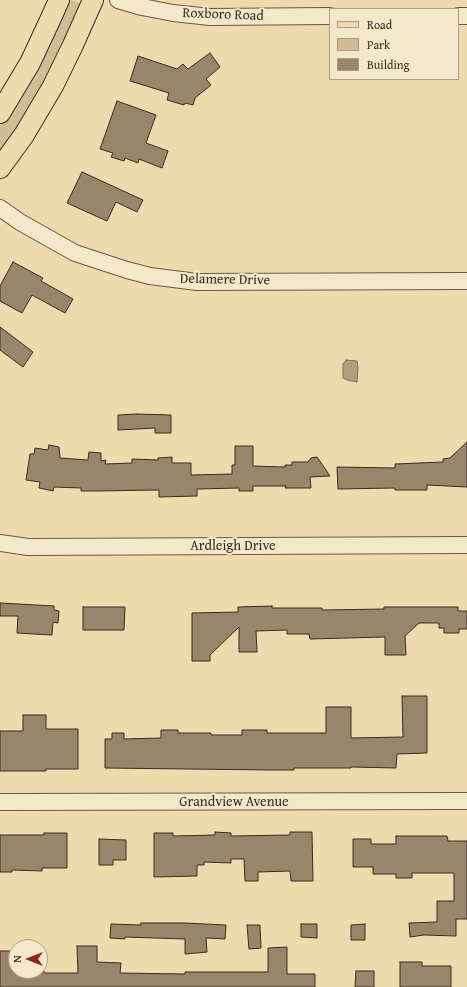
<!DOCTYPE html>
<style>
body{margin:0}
#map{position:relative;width:467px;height:987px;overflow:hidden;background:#efdaad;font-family:"Gentium Book Plus",serif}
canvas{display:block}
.legend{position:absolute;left:329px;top:8px;width:130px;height:72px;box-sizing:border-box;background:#f5e7ca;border:1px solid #ab9c86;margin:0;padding:5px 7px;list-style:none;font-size:12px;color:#3b2b21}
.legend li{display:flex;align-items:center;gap:8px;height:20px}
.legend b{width:20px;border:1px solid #ab9c86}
.north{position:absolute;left:8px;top:939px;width:40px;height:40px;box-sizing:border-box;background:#f5e7ca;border:1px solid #ab9c86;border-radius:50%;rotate:270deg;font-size:11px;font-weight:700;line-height:16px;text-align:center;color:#3b2b21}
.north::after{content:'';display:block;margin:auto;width:14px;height:18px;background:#8f2418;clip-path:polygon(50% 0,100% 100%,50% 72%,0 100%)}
</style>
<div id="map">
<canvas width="467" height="987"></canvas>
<ul class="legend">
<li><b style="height:5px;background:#efdaad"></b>Road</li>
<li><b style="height:11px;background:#d0bc95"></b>Park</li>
<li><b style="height:11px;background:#99866a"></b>Building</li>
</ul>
<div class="north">N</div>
</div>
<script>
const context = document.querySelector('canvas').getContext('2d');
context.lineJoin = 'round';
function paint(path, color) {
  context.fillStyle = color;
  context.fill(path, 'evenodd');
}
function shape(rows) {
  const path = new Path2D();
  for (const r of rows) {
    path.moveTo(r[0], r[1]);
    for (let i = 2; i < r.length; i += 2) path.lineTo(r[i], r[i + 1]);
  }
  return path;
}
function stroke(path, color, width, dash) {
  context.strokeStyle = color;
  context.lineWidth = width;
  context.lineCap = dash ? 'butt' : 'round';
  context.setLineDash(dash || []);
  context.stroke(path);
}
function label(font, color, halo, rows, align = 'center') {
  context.font = font + ' "Gentium Book Plus",serif';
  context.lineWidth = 4;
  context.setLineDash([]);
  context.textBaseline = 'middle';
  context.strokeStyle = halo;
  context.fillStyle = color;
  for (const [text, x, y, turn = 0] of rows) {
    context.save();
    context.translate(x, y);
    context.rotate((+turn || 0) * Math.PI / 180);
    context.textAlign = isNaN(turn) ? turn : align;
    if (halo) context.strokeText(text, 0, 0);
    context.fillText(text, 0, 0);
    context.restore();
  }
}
const green = shape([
 [70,0,78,2,81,9,64,50,0,156,0,126,11,110,67,2]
]);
const water = shape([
 [346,360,357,361,358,368,357,382,347,380,343,378,343,364,346,360]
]);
const building = shape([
 [210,53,220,67,206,79,211,85,195,98,193,105,185,103,184,105,167,100,169,93,130,81,138,56,177,69,183,64,188,69,210,53],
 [117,101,156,115,146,143,168,151,162,168,139,159,138,163,125,158,124,161,111,157,113,153,100,149,117,101],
 [82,172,143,200,137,212,116,202,107,221,67,203,82,172],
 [13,262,43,278,41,281,73,299,65,313,32,295,22,313,0,301,0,286,13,262],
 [0,327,33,352,23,367,0,350,0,327],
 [137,414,171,415,171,433,155,433,155,428,118,430,118,415,137,414],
 [467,442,467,487,427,485,427,490,395,490,395,488,338,489,337,467,395,468,395,464,443,462,443,459,450,458,467,442],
 [49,445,59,447,60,458,88,460,89,452,101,453,101,461,106,460,105,464,132,463,132,459,158,460,158,458,172,457,172,463,191,463,191,475,232,474,232,465,235,465,235,446,253,446,253,466,285,467,285,465,292,465,292,462,308,462,311,458,317,457,330,476,310,477,311,488,285,488,286,486,253,486,253,491,239,491,239,488,197,489,197,496,159,497,159,490,97,491,81,491,81,488,54,487,53,491,39,488,40,482,26,480,30,454,34,454,35,448,48,450,49,445],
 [0,603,54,606,54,610,59,611,58,623,53,622,52,635,17,633,18,616,0,616,0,603],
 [272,606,272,608,322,608,322,610,384,609,384,607,458,607,458,611,467,611,467,629,459,629,459,633,444,633,444,628,439,628,439,623,419,623,405,636,406,655,385,655,385,637,310,639,309,634,287,634,287,630,256,631,257,652,239,652,239,627,210,655,210,661,192,661,192,613,238,612,238,607,272,606],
 [83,607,125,607,124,630,83,630,83,607],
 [402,696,427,696,427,753,397,754,396,768,351,767,351,768,294,768,294,770,271,770,105,768,105,739,112,739,112,733,124,733,124,739,161,738,161,730,178,730,178,733,211,733,211,735,242,735,242,730,267,730,267,733,326,733,326,707,351,707,351,738,403,737,402,696],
 [23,715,46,715,46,729,78,729,78,769,46,769,46,771,0,771,0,731,23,731,23,715],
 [215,832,231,833,231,836,290,835,290,832,312,832,313,881,291,881,290,871,258,872,258,881,245,881,244,859,231,859,231,863,204,862,204,865,197,865,197,876,154,877,154,833,173,833,173,836,215,835,215,832],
 [44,833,67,833,67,868,42,868,42,871,12,870,12,872,0,872,0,835,44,835,44,833],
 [396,836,447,836,448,841,467,841,467,919,456,919,456,936,424,935,410,937,409,923,437,922,437,901,454,901,454,873,412,873,412,878,396,878,396,874,373,874,373,867,353,867,353,839,371,839,371,844,396,844,396,836],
 [99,839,126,840,126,860,113,860,113,865,99,865,99,839],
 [141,923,185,923,226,925,225,939,206,938,207,952,185,954,185,939,125,937,125,939,110,938,111,924,141,925,141,923],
 [301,924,317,924,317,938,301,937,301,924],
 [365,924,365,940,351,940,351,925,365,924],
 [247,925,260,925,261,948,249,949,247,925],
 [77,946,97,946,97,962,121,963,120,973,185,974,185,972,268,972,268,948,287,947,287,974,315,974,315,987,0,987,0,951,12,951,13,971,44,971,44,973,78,973,77,946],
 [400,962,422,962,422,966,451,966,451,987,400,987,400,962],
 [356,971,374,971,374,987,355,987,356,971]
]);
const minor = shape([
 [118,0,142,7,173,13,210,17,330,16],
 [458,16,467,16],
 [0,208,20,222,75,253,127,270,150,276,197,282,467,281],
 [0,543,28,547,467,545],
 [0,802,467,801]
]);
const major = shape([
 [0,113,30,63,51,18,59,0],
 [0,168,24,135,53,86,73,45,93,0]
]);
const streetNames = [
 ["Roxboro Road",223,15,2],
 ["Delamere Drive",225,280,1],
 ["Ardleigh Drive",233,546],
 ["Grandview Avenue",234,802]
];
paint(green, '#d0bc95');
paint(water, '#b29e7d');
stroke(water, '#827058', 1);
paint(building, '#99866a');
stroke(building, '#3b2b21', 1);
stroke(minor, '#685744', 18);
stroke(major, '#3b2b21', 22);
stroke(minor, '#f5e7ca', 16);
stroke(major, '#efdaad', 20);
label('14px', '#3b2b21', '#f5e7ca', streetNames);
</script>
